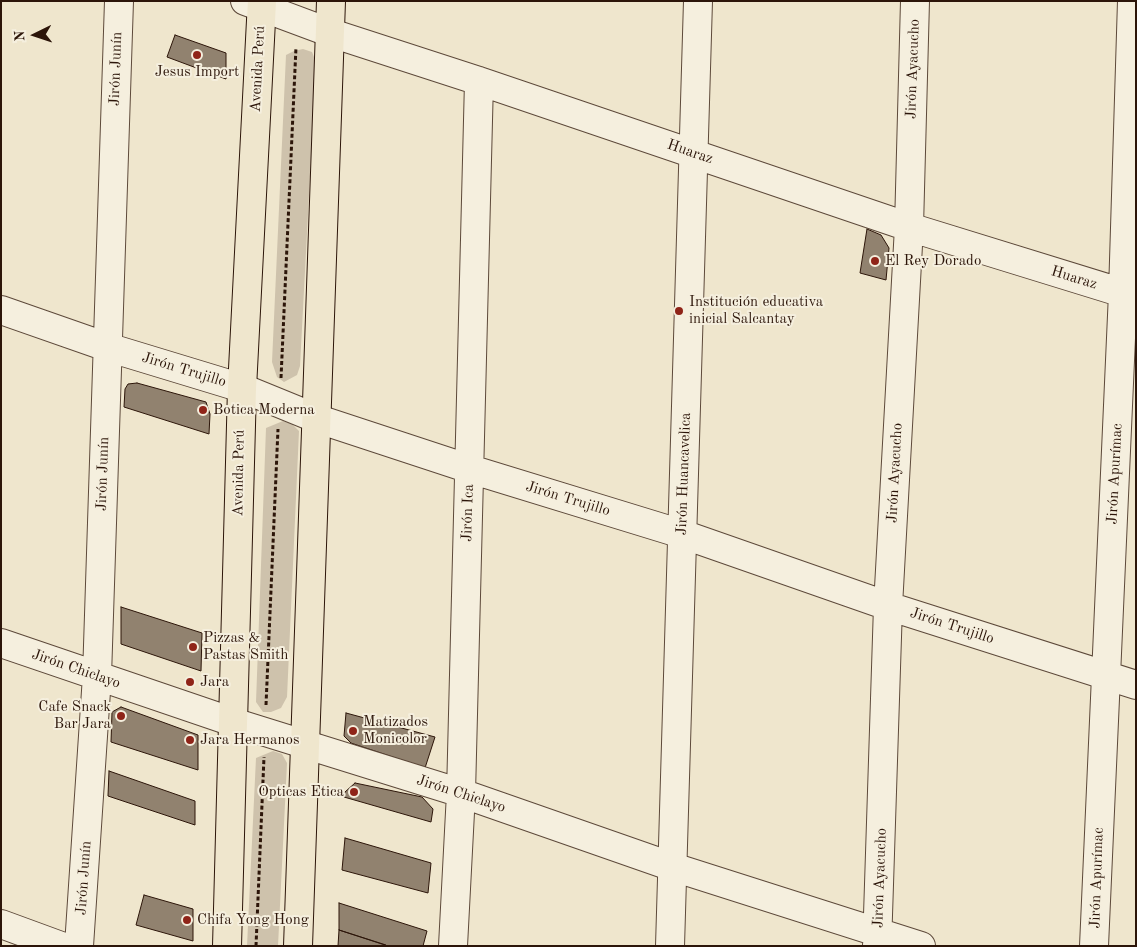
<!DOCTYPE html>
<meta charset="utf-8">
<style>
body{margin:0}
#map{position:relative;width:1137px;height:947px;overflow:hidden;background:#efe6cd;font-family:"Old Standard TT",serif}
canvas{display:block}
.frame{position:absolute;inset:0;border:2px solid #2c1509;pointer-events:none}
.north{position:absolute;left:10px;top:10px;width:50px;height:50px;-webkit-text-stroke:4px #f5efde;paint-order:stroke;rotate:266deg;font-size:14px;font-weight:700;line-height:20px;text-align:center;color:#2c1509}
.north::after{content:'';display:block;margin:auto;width:18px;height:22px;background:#2c1509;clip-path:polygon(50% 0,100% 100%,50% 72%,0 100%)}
</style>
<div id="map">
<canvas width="1137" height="947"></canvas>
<div class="frame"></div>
<div class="north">N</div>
</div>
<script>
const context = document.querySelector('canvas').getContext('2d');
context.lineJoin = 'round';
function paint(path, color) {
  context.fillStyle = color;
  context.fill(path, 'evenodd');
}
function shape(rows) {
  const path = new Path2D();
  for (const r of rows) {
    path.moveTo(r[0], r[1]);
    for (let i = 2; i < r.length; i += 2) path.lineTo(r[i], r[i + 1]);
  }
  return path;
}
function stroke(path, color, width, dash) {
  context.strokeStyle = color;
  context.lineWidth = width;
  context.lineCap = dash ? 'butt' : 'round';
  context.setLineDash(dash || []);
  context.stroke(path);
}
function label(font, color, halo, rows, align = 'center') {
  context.font = font + ' "Old Standard TT",serif';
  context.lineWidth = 4;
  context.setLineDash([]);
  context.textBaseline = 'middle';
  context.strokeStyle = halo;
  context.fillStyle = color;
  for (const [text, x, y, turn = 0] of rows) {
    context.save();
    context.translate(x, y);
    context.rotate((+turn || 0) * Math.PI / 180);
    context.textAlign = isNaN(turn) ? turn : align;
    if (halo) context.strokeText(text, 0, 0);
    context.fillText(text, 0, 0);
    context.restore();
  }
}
const green = shape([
 [303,49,312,52,316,62,300,366,297,375,284,382,277,377,272,362,286,55,294,51],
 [283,421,292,424,299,431,287,697,281,708,271,712,263,712,256,702,266,428],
 [273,751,282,754,287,763,278,946,247,946,256,758]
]);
const building = shape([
 [175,35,226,53,226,79,167,57,175,35],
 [867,229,881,235,889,248,886,280,860,273,867,229],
 [137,383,206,402,210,414,209,434,124,407,125,389,128,384,137,383],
 [121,607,202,633,201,671,121,644,121,607],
 [121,707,198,735,198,770,111,742,112,712,121,707],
 [346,713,435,737,425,768,351,743,344,736,346,713],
 [109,771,195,801,195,825,108,796,109,771],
 [355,783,422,797,433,809,431,822,344,797,345,792,355,783],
 [345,838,431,863,428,893,342,870,345,838],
 [144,895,193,909,193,941,136,925,144,895],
 [339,903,427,931,423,946,388,946,339,930,339,903],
 [339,930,386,945,386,946,338,946,339,930]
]);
const path = shape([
 [281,378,296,47],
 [266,705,278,429],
 [256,946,264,757]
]);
const minor = shape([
 [245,1,331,33,479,81,909,227,1136,297],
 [1,310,107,347,242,388,318,419,470,469,682,534,888,606,1136,685],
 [1,643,233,722,461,793,673,867,921,946],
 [1,924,61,946],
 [79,946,97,676,119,1],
 [453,946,461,793,479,81],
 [670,946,698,1],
 [877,946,888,606,909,227,915,1],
 [1094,946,1123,293,1132,1]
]);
const major = shape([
 [227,946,242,388,262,1],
 [298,946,331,1]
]);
const markers = [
 [197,55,5,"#8f2418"],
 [875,261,5,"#8f2418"],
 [679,311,5,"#8f2418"],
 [203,410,5,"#8f2418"],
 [193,647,5,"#8f2418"],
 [190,682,5,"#8f2418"],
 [121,716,5,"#8f2418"],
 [353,731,5,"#8f2418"],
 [190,740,5,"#8f2418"],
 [354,792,5,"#8f2418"],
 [187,920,5,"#8f2418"]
];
const streetNames = [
 ["Jirón Junín",116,69,-88],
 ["Avenida Perú",258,69,-87],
 ["Jirón Ayacucho",913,69,-88],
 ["Huaraz",690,152,19],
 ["Huaraz",1074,278,17],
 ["Jirón Trujillo",184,370,17],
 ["Avenida Perú",239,473,-89],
 ["Jirón Ayacucho",895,473,-87],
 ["Jirón Junín",103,474,-88],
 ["Jirón Huancavelica",684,474,-88],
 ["Jirón Apurímac",1115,474,-87],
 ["Jirón Trujillo",568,499,17],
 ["Jirón Ica",468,513,-88],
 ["Jirón Trujillo",952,626,18],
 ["Jirón Chiclayo",76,669,19],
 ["Jirón Chiclayo",461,794,18],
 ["Jirón Junín",84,878,-86],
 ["Jirón Ayacucho",880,878,-88],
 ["Jirón Apurímac",1097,878,-88]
];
const poiNames = [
 ["Jesus Import",197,72,"center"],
 ["El Rey Dorado",885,261],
 ["Institución educativa",689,302],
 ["inicial Salcantay",689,319],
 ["Botica Moderna",213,410],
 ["Pizzas &",203,638],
 ["Pastas Smith",203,655],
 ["Jara",200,682],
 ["Cafe Snack",111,707,"right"],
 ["Bar Jara",111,724,"right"],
 ["Matizados",363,722],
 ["Monicolor",363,739],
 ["Jara Hermanos",200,740],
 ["Opticas Etica",344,792,"right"],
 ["Chifa Yong Hong",197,920]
];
paint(green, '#cec2ac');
paint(building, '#91826f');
stroke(building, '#2c1509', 1);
stroke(minor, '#5d493a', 30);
stroke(major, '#2c1509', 30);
stroke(path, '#2c1509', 3, [4, 2.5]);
stroke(minor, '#f5efde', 28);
stroke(major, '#efe6cd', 28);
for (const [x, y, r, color] of markers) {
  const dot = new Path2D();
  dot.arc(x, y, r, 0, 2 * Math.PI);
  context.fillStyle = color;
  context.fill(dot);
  stroke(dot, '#f5efde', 2);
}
label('15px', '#2c1509', '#f5efde', streetNames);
label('15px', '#2c1509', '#f5efde', poiNames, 'left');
</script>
